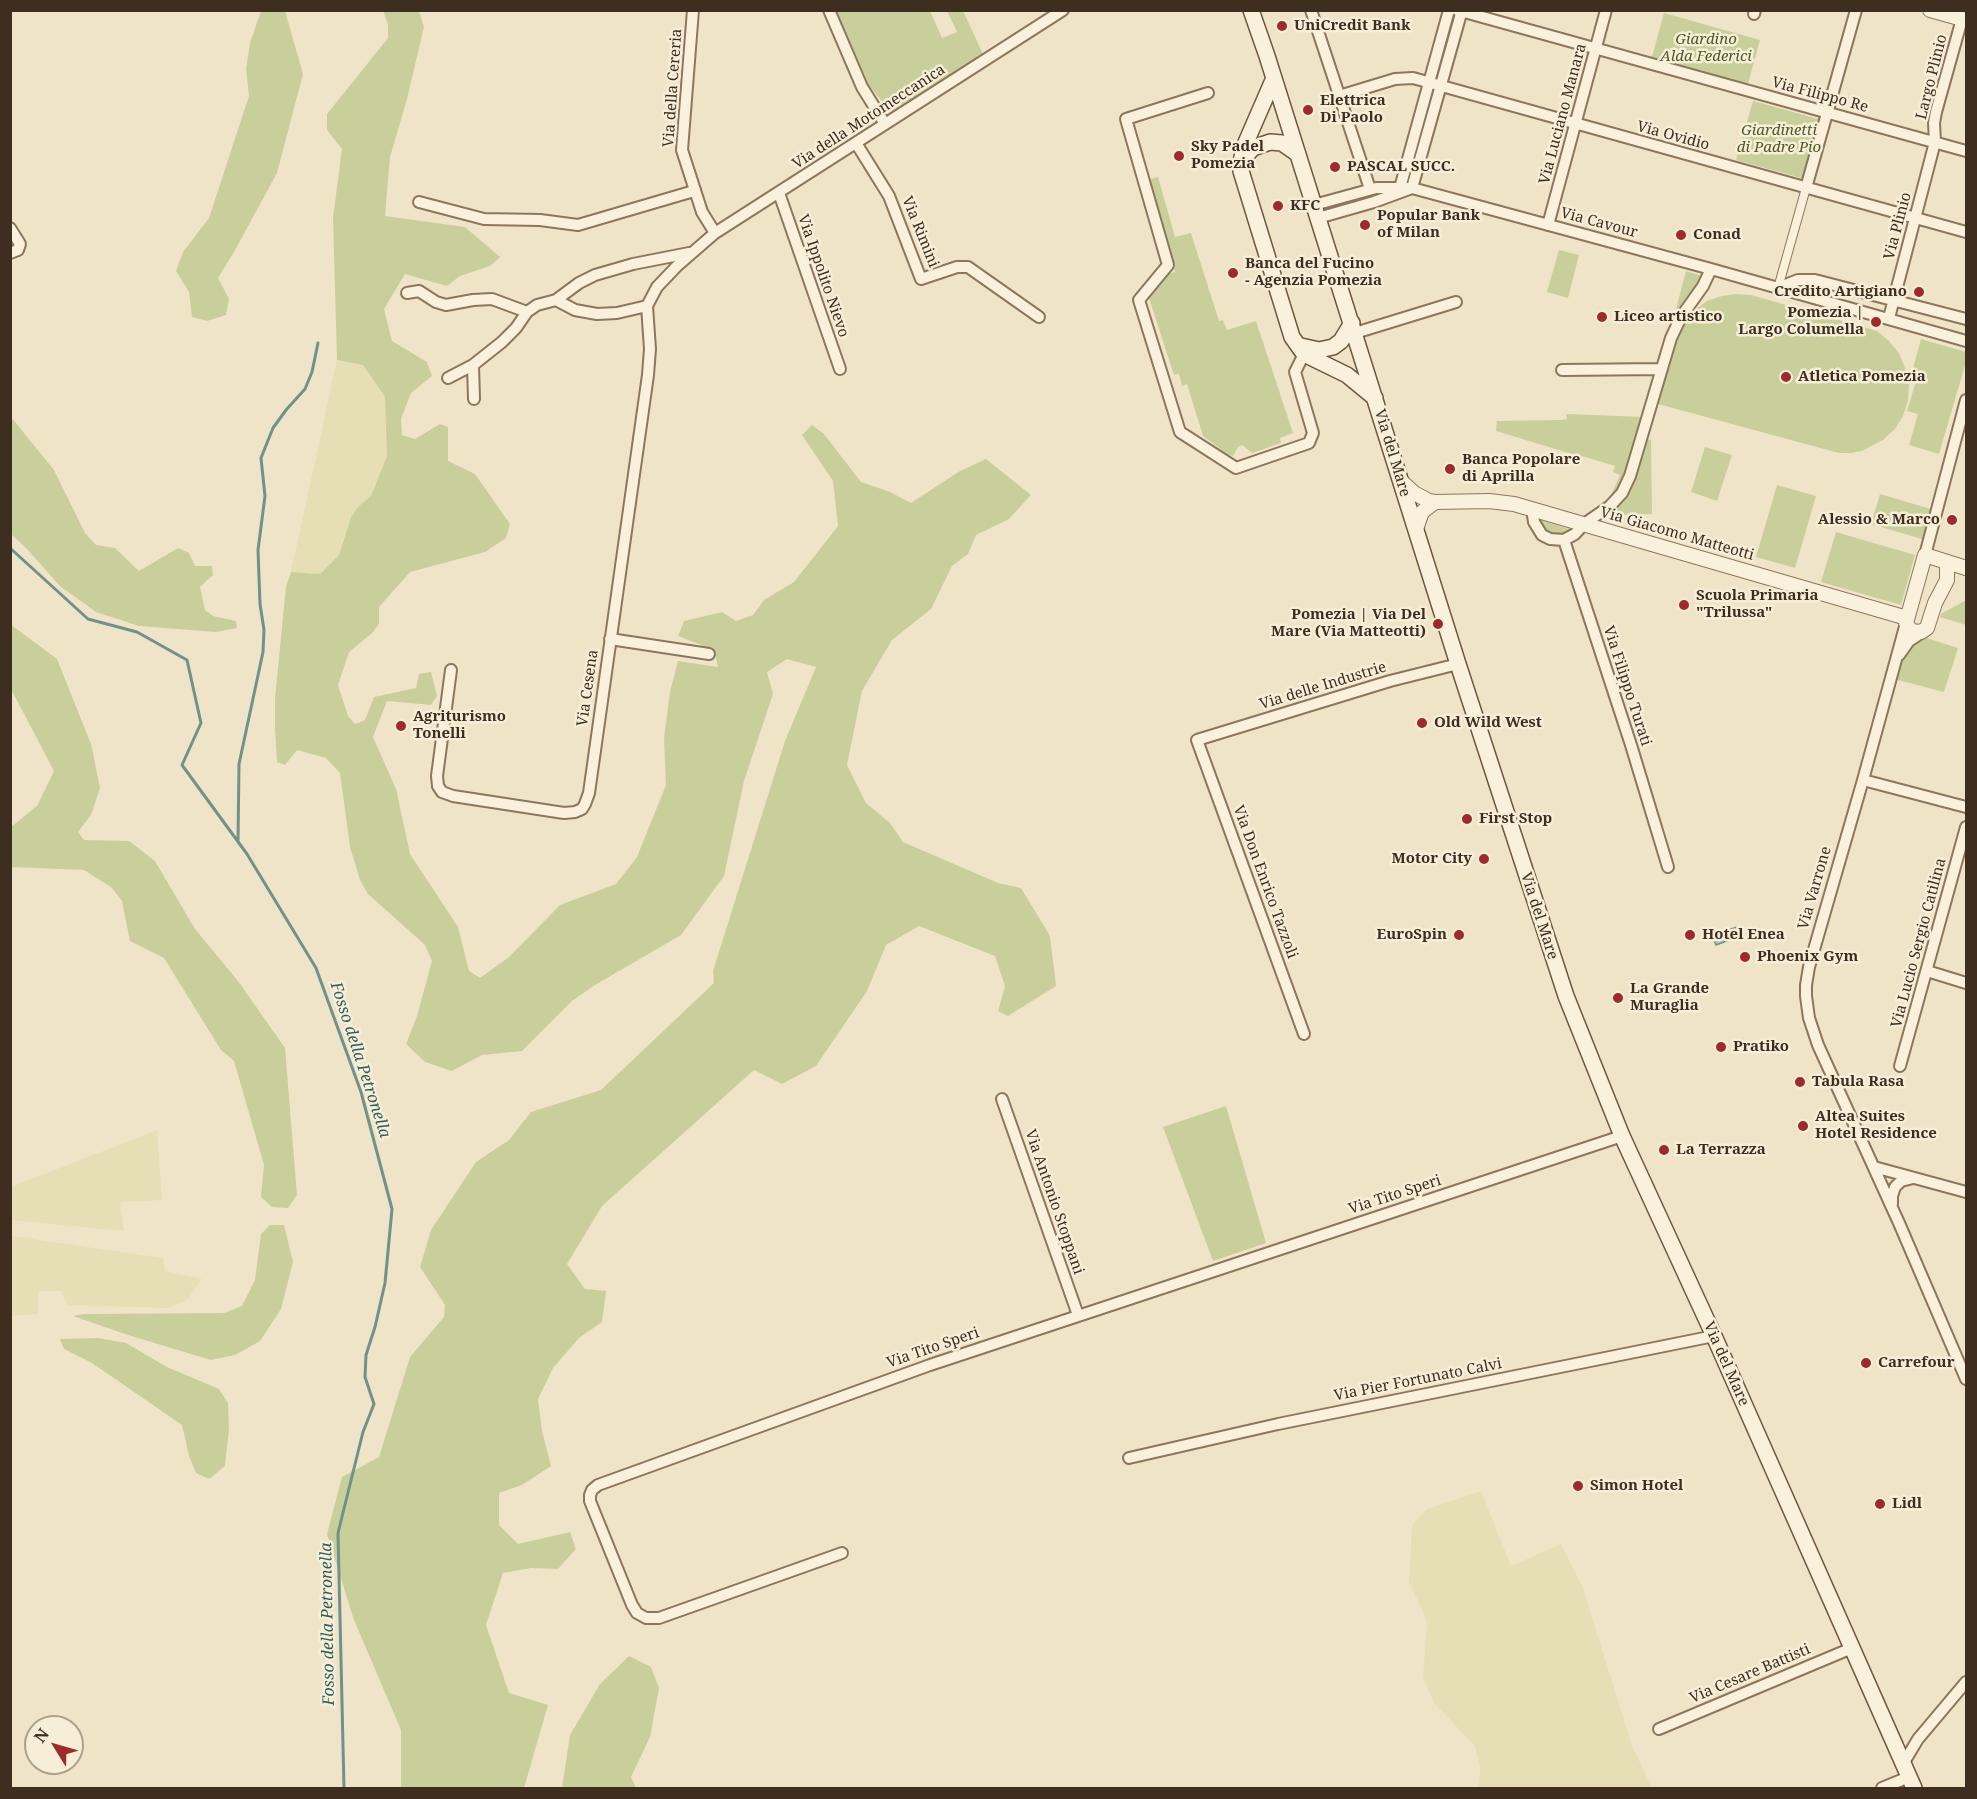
<!DOCTYPE html>
<style>
body{margin:0}
#map{position:relative;width:1977px;height:1799px;overflow:hidden;background:#f0e4c8;font-family:"Noto Serif",serif}
canvas{display:block}
.frame{position:absolute;inset:0;border:12px solid #3d2e20;pointer-events:none}
.north{position:absolute;left:24px;top:1715px;width:60px;height:60px;box-sizing:border-box;background:#f7eed8;border:2px solid #ada18e;border-radius:50%;rotate:307deg;font-size:16px;font-weight:700;line-height:24px;text-align:center;color:#3d2e20}
.north::after{content:'';display:block;margin:auto;width:21px;height:27px;background:#9e2a2b;clip-path:polygon(50% 0,100% 100%,50% 72%,0 100%)}
</style>
<div id="map">
<canvas width="1977" height="1799"></canvas>
<div class="frame"></div>
<div class="north">N</div>
</div>
<script>
const context = document.querySelector('canvas').getContext('2d');
context.lineJoin = 'round';
function paint(path, color) {
  context.fillStyle = color;
  context.fill(path, 'evenodd');
}
function shape(rows) {
  const path = new Path2D();
  for (const r of rows) {
    path.moveTo(r[0], r[1]);
    for (let i = 2; i < r.length; i += 2) path.lineTo(r[i], r[i + 1]);
  }
  return path;
}
function stroke(path, color, width, dash) {
  context.strokeStyle = color;
  context.lineWidth = width;
  context.lineCap = dash ? 'butt' : 'round';
  context.setLineDash(dash || []);
  context.stroke(path);
}
function label(font, color, halo, rows, align = 'center') {
  context.font = font + ' "Noto Serif",serif';
  context.lineWidth = 5;
  context.setLineDash([]);
  context.textBaseline = 'middle';
  context.strokeStyle = halo;
  context.fillStyle = color;
  for (const [text, x, y, turn = 0] of rows) {
    context.save();
    context.translate(x, y);
    context.rotate((+turn || 0) * Math.PI / 180);
    context.textAlign = isNaN(turn) ? turn : align;
    if (halo) context.strokeText(text, 0, 0);
    context.fillText(text, 0, 0);
    context.restore();
  }
}
const farmland = shape([
 [337,360,363,365,385,397,387,456,371,496,359,506,351,517,339,555,320,574,291,572],
 [157,1130,162,1200,120,1202,124,1231,11,1220,11,1187],
 [11,1236,163,1258,165,1271,202,1279,188,1299,168,1308,68,1305,61,1291,38,1291,38,1314,11,1316],
 [1481,1491,1511,1566,1561,1544,1583,1588,1632,1746,1652,1788,1479,1788,1480,1767,1475,1746,1434,1703,1423,1677,1427,1623,1419,1603,1409,1582,1412,1525,1427,1509]
]);
const green = shape([
 [261,11,285,11,303,74,277,173,234,252,218,278,229,299,226,315,207,321,192,317,189,292,176,271,183,252,209,218,249,96,246,69,250,43],
 [383,11,419,11,424,27,407,99,390,157,385,216,465,227,500,257,490,266,460,276,447,286,405,274,384,309,392,341,427,362,432,376,411,393,401,419,402,435,415,439,440,424,448,427,448,461,475,474,510,524,506,538,485,552,410,572,379,607,379,624,372,633,349,652,338,685,348,716,355,724,365,720,374,697,416,688,419,674,431,672,437,696,431,705,387,701,373,737,396,789,410,854,458,927,469,971,480,978,509,957,560,905,616,884,637,857,666,785,664,738,670,692,678,661,718,667,714,650,678,636,684,621,722,612,736,621,753,615,764,600,794,582,838,526,833,481,802,435,812,425,824,434,861,482,890,492,911,503,960,471,986,459,1031,495,1009,519,976,535,968,554,952,566,931,609,892,640,862,691,847,765,866,803,890,823,903,842,998,883,1021,888,1050,936,1056,986,1008,1016,998,1011,1005,986,995,956,919,926,886,945,867,991,816,1066,782,1084,754,1070,602,1206,567,1264,585,1289,606,1291,602,1322,579,1338,553,1368,538,1399,542,1431,551,1466,522,1485,499,1493,499,1525,518,1544,570,1532,576,1549,558,1569,531,1568,503,1573,486,1625,509,1693,548,1705,524,1788,401,1788,401,1730,354,1620,327,1534,342,1477,379,1457,410,1357,444,1317,445,1305,420,1267,431,1230,476,1162,509,1140,531,1112,601,1090,714,983,713,971,785,741,816,667,787,659,767,672,773,694,744,781,724,876,681,935,595,985,572,1001,522,1051,482,1055,452,1071,425,1062,406,1044,417,1016,432,961,425,945,368,894,360,880,350,847,340,773,326,758,297,750,285,765,277,762,275,728,275,698,286,587,291,572,320,574,339,555,351,517,359,506,371,496,387,456,385,397,363,365,337,360,333,218,342,149,327,130,327,114,388,38,388,24],
 [836,11,930,11,942,38,957,32,947,11,963,11,983,54,891,112,870,87],
 [1664,13,1760,40,1748,84,1652,57],
 [1753,101,1822,120,1805,179,1736,160],
 [1158,177,1175,237,1191,233,1219,321,1223,320,1227,330,1256,321,1293,433,1280,438,1281,443,1252,453,1242,445,1238,447,1233,456,1227,454,1203,436,1187,384,1182,386,1179,374,1174,375,1149,298,1151,291,1165,275,1175,272,1147,180],
 [1559,250,1579,255,1568,298,1547,292],
 [1686,271,1702,276,1692,293,1675,313],
 [1736,294,1751,295,1877,331,1889,341,1899,353,1905,368,1909,385,1908,401,1903,416,1895,429,1883,440,1862,451,1851,453,1839,453,1658,404,1678,334,1685,322,1695,310,1707,301,1722,296],
 [1921,339,1966,352,1966,362,1939,454,1909,445,1918,414,1907,411,1916,381,1910,379],
 [1566,414,1644,417,1624,484,1602,505,1611,495,1620,475,1613,472,1615,466,1582,456,1580,461,1574,459,1575,455,1496,431,1497,421,1560,420,1567,419],
 [11,417,54,470,85,533,96,545,115,548,139,571,178,548,189,553,195,566,212,566,213,575,200,587,205,610,213,616,236,621,237,628,216,632,139,626,96,612,60,586,26,548,11,534],
 [1647,439,1651,440,1652,514,1608,515,1624,500,1631,491],
 [1705,447,1732,455,1717,501,1691,492],
 [1777,485,1816,496,1795,568,1756,557],
 [1880,494,1931,509,1922,539,1871,524],
 [1537,519,1572,530,1563,535,1548,534,1542,529],
 [1836,532,1915,555,1901,605,1821,582],
 [1966,600,1966,625,1940,617,1941,614],
 [10,624,57,659,91,744,100,788,91,815,78,832,84,840,129,841,155,861,195,929,238,981,285,1048,297,1195,288,1208,272,1207,261,1197,264,1165,234,1061,221,1050,164,958,130,941,122,901,111,887,84,870,11,867,11,827,37,806,54,771,11,689],
 [1927,638,1958,648,1944,692,1894,679,1901,655,1915,640],
 [1226,1106,1266,1243,1213,1261,1163,1127],
 [270,1225,284,1225,293,1262,281,1309,260,1341,235,1355,211,1360,131,1336,73,1316,84,1314,224,1313,242,1306,255,1280,261,1234],
 [98,1338,126,1343,167,1367,219,1389,228,1403,229,1430,225,1466,209,1479,196,1473,189,1456,182,1425,92,1363,64,1349,60,1339],
 [629,1656,651,1667,659,1688,650,1737,631,1777,636,1788,562,1788,570,1735,600,1684]
]);
const water = shape([
 [1737,927,1740,936,1716,945,1712,936,1737,927]
]);
const stream = shape([
 [10,548,88,619,137,632,187,660,201,723,182,765,247,854,316,968,361,1092,392,1209,385,1283,375,1327,366,1355,365,1377,374,1404,363,1432,338,1533,344,1788],
 [238,841,239,764,263,652,264,630,260,604,258,550,265,496,261,458,273,428,286,410,305,389,312,372,318,343]
]);
const pedestrian = shape([
 [1778,288,1806,188]
]);
const minor = shape([
 [693,10,682,150,702,212,715,233],
 [829,10,862,87,885,124],
 [1311,10,1370,189],
 [1457,10,1966,151],
 [1754,14,1755,10],
 [1208,93,1126,119,1168,265,1139,300,1180,432,1236,468,1309,443,1313,433,1295,372,1304,354],
 [1339,96,1395,79,1413,78,1966,232],
 [856,143,889,196,921,279,957,267,968,267,1039,317],
 [1400,188,1449,10],
 [1806,188,1856,10],
 [779,193,840,369],
 [419,202,484,219,540,220,578,225,694,191],
 [1314,205,1376,188,1412,188,1711,269,1966,341],
 [1318,218,1374,202,1412,188,1462,10],
 [1548,225,1606,10],
 [10,228,20,244,18,250,10,253],
 [1778,288,1798,280,1815,280,1966,319],
 [407,293,419,291,436,302,446,305,473,300,492,299,527,312],
 [556,300,575,310,597,314,617,313,647,306],
 [647,306,657,287,677,266,715,233,1063,10],
 [1889,318,1935,142,1934,123,1936,112,1962,19],
 [1355,333,1456,302],
 [473,365,474,399],
 [1562,370,1662,369],
 [448,378,473,365,502,342,516,328,527,312,537,305,556,300,579,283,595,275,633,264,689,253],
 [1532,509,1534,522,1542,535,1550,539,1564,540,1575,534,1584,524,1610,506,1622,493,1630,476,1671,338,1681,317,1703,286,1711,269],
 [1564,540,1631,745,1668,867],
 [1925,555,1966,400],
 [1906,623,1863,780,1809,967,1806,985,1806,996,1809,1018,1818,1045,1899,1223,1966,1379],
 [610,639,709,654],
 [1899,655,1909,641,1924,631],
 [451,670,437,776,438,786,442,792,453,796,564,813,575,812,582,809,585,804,589,793,648,375,650,349,647,306],
 [1863,780,1966,807],
 [1927,971,1966,983],
 [1304,1034,1197,740,1390,681,1458,664],
 [1900,1066,1966,827],
 [1002,1099,1078,1315],
 [1874,1167,1966,1192],
 [1892,1204,1892,1196,1895,1187,1901,1181,1913,1178],
 [1129,1458,1278,1424,1714,1336],
 [842,1553,659,1618,646,1618,637,1613,632,1605,590,1501,590,1495,592,1490,598,1485,930,1365,1622,1136],
 [1659,1729,1852,1648],
 [1903,1764,1918,1739,1966,1682],
 [1882,1788,1909,1777]
]);
const tertiary = shape([
 [1930,10,1966,20],
 [1402,482,1414,493,1429,501,1435,502,1489,501,1514,504,1907,618],
 [1416,529,1422,512,1435,502],
 [1947,562,1947,580,1935,603,1927,628,1921,632,1911,631,1906,623,1925,555,1966,568]
]);
const secondary = shape([
 [1251,10,1267,56,1458,664,1566,996,1622,1136,1714,1336,1914,1788],
 [1274,78,1244,147,1241,162,1241,171,1292,337,1304,354,1347,375,1375,398],
 [1242,160,1253,148,1270,142,1282,143,1298,154],
 [1301,346,1319,350,1333,347,1341,341,1352,323]
]);
const markers = [
 [1282,26,6,"#9e2a2b"],
 [1308,110,6,"#9e2a2b"],
 [1179,156,6,"#9e2a2b"],
 [1335,167,6,"#9e2a2b"],
 [1278,206,6,"#9e2a2b"],
 [1365,225,6,"#9e2a2b"],
 [1681,235,6,"#9e2a2b"],
 [1233,273,6,"#9e2a2b"],
 [1919,292,6,"#9e2a2b"],
 [1602,317,6,"#9e2a2b"],
 [1876,322,6,"#9e2a2b"],
 [1786,377,6,"#9e2a2b"],
 [1450,469,6,"#9e2a2b"],
 [1952,520,6,"#9e2a2b"],
 [1684,605,6,"#9e2a2b"],
 [1438,624,6,"#9e2a2b"],
 [1422,723,6,"#9e2a2b"],
 [401,726,6,"#9e2a2b"],
 [1467,819,6,"#9e2a2b"],
 [1484,859,6,"#9e2a2b"],
 [1459,935,6,"#9e2a2b"],
 [1690,935,6,"#9e2a2b"],
 [1745,957,6,"#9e2a2b"],
 [1618,998,6,"#9e2a2b"],
 [1721,1047,6,"#9e2a2b"],
 [1800,1082,6,"#9e2a2b"],
 [1803,1126,6,"#9e2a2b"],
 [1664,1150,6,"#9e2a2b"],
 [1866,1363,6,"#9e2a2b"],
 [1578,1486,6,"#9e2a2b"],
 [1880,1504,6,"#9e2a2b"]
];
const poiNames = [
 ["UniCredit Bank",1294,26],
 ["Elettrica",1320,101],
 ["Di Paolo",1320,118],
 ["Sky Padel",1191,147],
 ["Pomezia",1191,164],
 ["PASCAL SUCC.",1347,167],
 ["KFC",1290,206],
 ["Popular Bank",1377,216],
 ["of Milan",1377,233],
 ["Conad",1693,235],
 ["Banca del Fucino",1245,264],
 ["- Agenzia Pomezia",1245,281],
 ["Credito Artigiano",1907,292,"right"],
 ["Pomezia |",1864,313,"right"],
 ["Largo Columella",1864,330,"right"],
 ["Liceo artistico",1614,317],
 ["Atletica Pomezia",1798,377],
 ["Banca Popolare",1462,460],
 ["di Aprilla",1462,477],
 ["Alessio & Marco",1940,520,"right"],
 ["Scuola Primaria",1696,596],
 ["\"Trilussa\"",1696,613],
 ["Pomezia | Via Del",1426,615,"right"],
 ["Mare (Via Matteotti)",1426,632,"right"],
 ["Agriturismo",413,717],
 ["Tonelli",413,734],
 ["Old Wild West",1434,723],
 ["First Stop",1479,819],
 ["Motor City",1472,859,"right"],
 ["EuroSpin",1447,935,"right"],
 ["Hotel Enea",1702,935],
 ["Phoenix Gym",1757,957],
 ["La Grande",1630,989],
 ["Muraglia",1630,1006],
 ["Pratiko",1733,1047],
 ["Tabula Rasa",1812,1082],
 ["Altea Suites",1815,1117],
 ["Hotel Residence",1815,1134],
 ["La Terrazza",1676,1150],
 ["Carrefour",1878,1363],
 ["Simon Hotel",1590,1486],
 ["Lidl",1892,1504]
];
const parkNames = [
 ["Giardino",1706,40],
 ["Alda Federici",1706,57],
 ["Giardinetti",1779,131],
 ["di Padre Pio",1779,148]
];
const streetNames = [
 ["Largo Plinio",1932,77,-76],
 ["Via della Cereria",673,88,-86],
 ["Via Filippo Re",1820,95,15],
 ["Via Luciano Manara",1563,114,-75],
 ["Via della Motomeccanica",869,117,-33],
 ["Via Ovidio",1673,136,15],
 ["Via Cavour",1599,223,15],
 ["Via Plinio",1898,226,-75],
 ["Via Rimini",920,232,68],
 ["Via Ippolito Nievo",823,276,71],
 ["Via del Mare",1392,453,73],
 ["Via Giacomo Matteotti",1677,534,16],
 ["Via delle Industrie",1323,686,-17],
 ["Via Filippo Turati",1627,686,72],
 ["Via Cesena",588,688,-82],
 ["Via Don Enrico Tazzoli",1265,882,70],
 ["Via Varrone",1815,888,-74],
 ["Via del Mare",1539,916,72],
 ["Via Lucio Sergio Catilina",1919,943,-75],
 ["Via Tito Speri",1395,1195,-18],
 ["Via Antonio Stoppani",1054,1202,71],
 ["Via Tito Speri",933,1348,-19],
 ["Via del Mare",1726,1364,66],
 ["Via Pier Fortunato Calvi",1418,1380,-11],
 ["Via Cesare Battisti",1750,1674,-23]
];
const waterNames = [
 ["Fosso della Petronella",360,1060,72],
 ["Fosso della Petronella",328,1624,-91]
];
paint(farmland, '#e6deb5');
paint(green, '#c9cf9b');
paint(water, '#a9c4bc');
stroke(water, '#6f938a', 1.5);
stroke(stream, '#6f938a', 3);
stroke(pedestrian, '#8d765c', 10);
stroke(minor, '#8d765c', 14);
stroke(tertiary, '#8d765c', 16);
stroke(secondary, '#6f573f', 18);
stroke(pedestrian, '#faf1dc', 8);
stroke(minor, '#faf1dc', 10);
stroke(tertiary, '#faf1dc', 14);
stroke(secondary, '#faf1dc', 15);
for (const [x, y, r, color] of markers) {
  const dot = new Path2D();
  dot.arc(x, y, r, 0, 2 * Math.PI);
  context.fillStyle = color;
  context.fill(dot);
  stroke(dot, '#f7eed8', 2);
}
label('bold 15px', '#3d2e20', '#f7eed8', poiNames, 'left');
label('italic 15px', '#4d5a26', '#f7eed8', parkNames);
label('15px', '#3d2e20', '#f7eed8', streetNames);
label('italic 16px', '#2f5d5a', '#f7eed8', waterNames);
</script>
